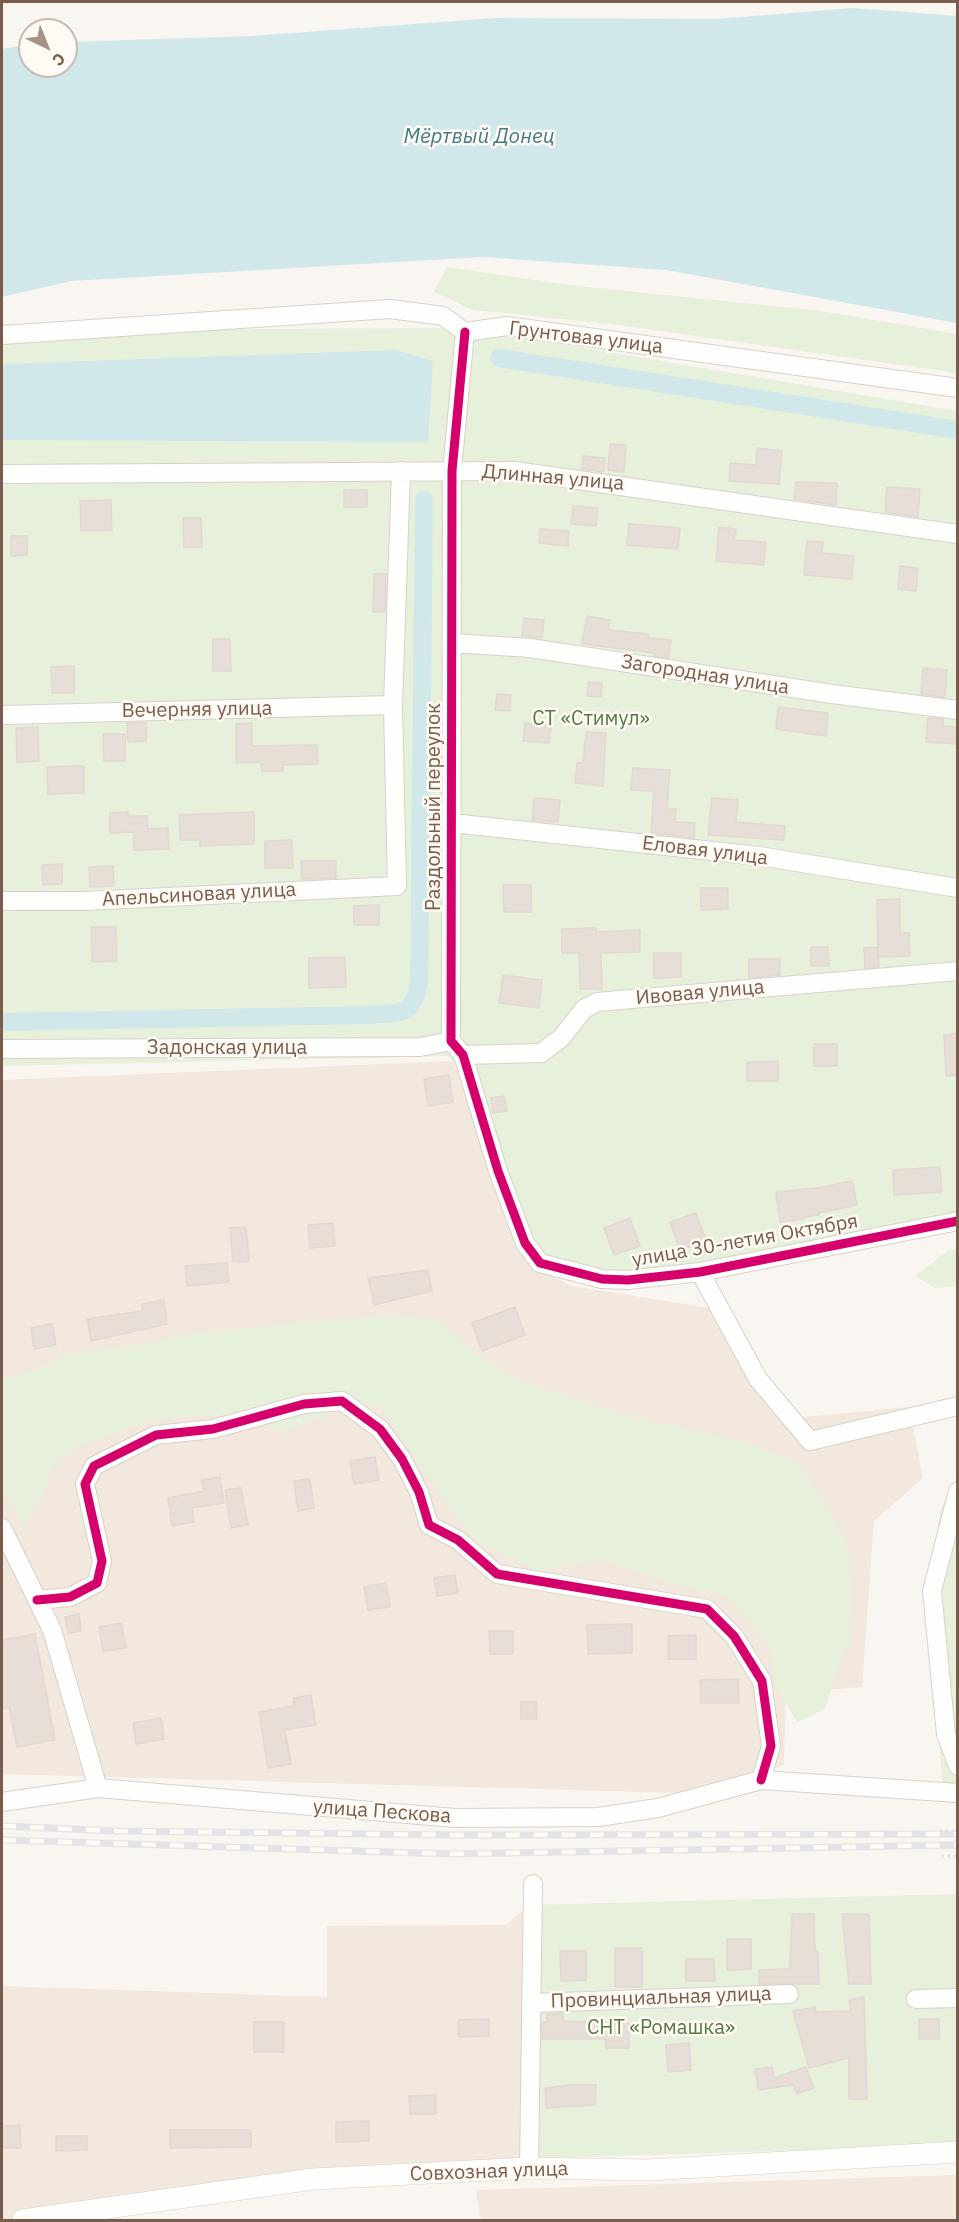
<!DOCTYPE html>
<meta charset="utf-8">
<style>
body{margin:0}
#map{position:relative;width:959px;height:2222px;overflow:hidden;background:#f9f5f0;font-family:"IBM Plex Sans",sans-serif}
canvas{display:block}
.frame{position:absolute;inset:0;border:3px solid #7a5c4d;pointer-events:none}
.north{position:absolute;left:18px;top:18px;width:60px;height:60px;box-sizing:border-box;background:#fffaf3;border:2px solid #cabbb1;border-radius:50%;rotate:137deg;font-size:16px;font-weight:700;line-height:24px;text-align:center;color:#7a5c4d}
.north::after{content:'';display:block;margin:auto;width:21px;height:27px;background:#a69286;clip-path:polygon(50% 0,100% 100%,50% 72%,0 100%)}
</style>
<div id="map">
<canvas width="959" height="2222"></canvas>
<div class="frame"></div>
<div class="north">С</div>
</div>
<script>
const context = document.querySelector('canvas').getContext('2d');
context.lineJoin = 'round';
function paint(path, color) {
  context.fillStyle = color;
  context.fill(path, 'evenodd');
}
function shape(rows) {
  const path = new Path2D();
  for (const r of rows) {
    path.moveTo(r[0], r[1]);
    for (let i = 2; i < r.length; i += 2) path.lineTo(r[i], r[i + 1]);
  }
  return path;
}
function stroke(path, color, width, dash) {
  context.strokeStyle = color;
  context.lineWidth = width;
  context.lineCap = dash ? 'butt' : 'round';
  context.setLineDash(dash || []);
  context.stroke(path);
}
function label(font, color, halo, rows, align = 'center') {
  context.font = font + ' "IBM Plex Sans",sans-serif';
  context.lineWidth = 5;
  context.setLineDash([]);
  context.textBaseline = 'middle';
  context.strokeStyle = halo;
  context.fillStyle = color;
  for (const [text, x, y, turn = 0] of rows) {
    context.save();
    context.translate(x, y);
    context.rotate((+turn || 0) * Math.PI / 180);
    context.textAlign = isNaN(turn) ? turn : align;
    if (halo) context.strokeText(text, 0, 0);
    context.fillText(text, 0, 0);
    context.restore();
  }
}
const residential = shape([
 [453,1061,522,1250,535,1268,571,1286,728,1311,794,1418,909,1407,923,1478,874,1521,862,1687,786,1693,784,1765,743,1779,717,1794,2,1774,2,1080],
 [529,1905,530,2159,77,2220,2,2220,2,1986,327,1997,327,1926,506,1925],
 [957,2175,957,2220,481,2220,476,2190]
]);
const green = shape([
 [447,267,568,285,821,311,957,334,957,373,611,324,473,310,434,292],
 [440,328,514,336,957,411,957,1228,684,1277,573,1274,535,1257,462,1073,448,1056,2,1066,2,345,78,330],
 [957,1249,957,1286,935,1288,915,1276,949,1250],
 [389,1315,438,1320,473,1351,519,1381,624,1415,755,1445,800,1464,846,1540,852,1583,850,1642,840,1661,825,1709,797,1722,775,1685,770,1646,726,1596,671,1583,599,1559,538,1571,472,1539,381,1408,361,1404,283,1431,240,1414,184,1416,148,1422,78,1446,53,1465,44,1493,24,1528,2,1487,2,1380,21,1375,68,1355,162,1341,192,1333],
 [957,1477,957,1803,944,1803,927,1590,941,1508],
 [957,1894,957,2145,530,2159,529,1905]
]);
const water = shape([
 [853,8,957,16,957,323,666,270,482,257,71,281,2,297,2,49,30,44,30,66,66,66,66,42,252,36,495,18,716,19],
 [396,350,433,361,428,442,2,440,2,364]
]);
const canal = shape([
 [499,358,958,430],
 [2,1022,368,1015,396,1013,408,1009,415,998,419,982,424,500]
]);
const building = shape([
 [610,444,626,445,624,472,608,470,610,444],
 [757,448,782,451,779,484,729,481,730,463,756,465,757,448],
 [583,456,605,458,603,472,582,469,583,456],
 [796,482,837,483,836,505,794,499,796,482],
 [887,487,920,489,918,517,885,512,887,487],
 [344,490,367,490,367,507,344,507,344,490],
 [111,500,112,530,81,531,80,501,111,500],
 [573,506,598,508,596,526,571,524,573,506],
 [183,518,201,518,202,547,184,547,183,518],
 [629,524,680,528,678,549,627,545,629,524],
 [719,527,736,529,734,540,766,542,764,565,716,561,719,527],
 [540,529,569,531,568,546,539,543,540,529],
 [11,536,27,536,27,555,11,556,11,536],
 [807,541,823,542,822,553,854,556,852,579,804,575,807,541],
 [900,566,918,568,916,591,898,589,900,566],
 [374,574,386,574,385,612,373,612,374,574],
 [587,616,610,620,608,630,649,634,648,638,671,640,669,658,654,656,655,653,582,644,587,616],
 [524,618,544,620,542,638,522,636,524,618],
 [213,639,230,639,231,671,213,671,213,639],
 [74,666,74,693,52,693,51,667,74,666],
 [923,668,947,670,945,697,921,694,923,668],
 [588,682,602,683,601,697,587,696,588,682],
 [497,694,511,695,510,711,495,710,497,694],
 [778,707,828,713,826,736,776,729,778,707],
 [928,718,943,719,943,726,957,727,957,744,926,742,928,718],
 [127,723,146,723,146,741,128,742,127,723],
 [252,723,252,746,317,745,318,764,283,765,283,771,262,771,261,762,236,763,236,724,252,723],
 [525,723,551,725,549,743,523,741,525,723],
 [38,727,39,761,17,762,16,728,38,727],
 [586,732,606,733,603,786,575,783,577,763,583,763,586,732],
 [103,734,125,734,125,761,104,761,103,734],
 [84,766,84,793,48,794,47,767,84,766],
 [633,768,670,770,667,809,676,809,675,822,695,823,694,838,651,833,654,791,631,790,633,768],
 [534,798,560,800,558,822,532,820,534,798],
 [712,798,738,800,736,822,785,826,784,840,708,835,712,798],
 [128,812,128,816,147,816,148,829,168,828,169,849,134,850,134,832,110,833,110,813,128,812],
 [254,812,254,844,200,846,200,840,180,840,179,815,254,812],
 [292,840,293,868,265,868,265,841,292,840],
 [301,861,336,861,336,878,302,879,301,861],
 [62,864,62,884,43,885,42,865,62,864],
 [113,866,114,886,90,887,89,867,113,866],
 [503,885,531,885,531,912,504,912,503,885],
 [701,888,728,888,728,909,701,910,701,888],
 [900,899,900,933,909,933,910,956,878,957,877,900,900,899],
 [379,905,379,925,354,925,354,906,379,905],
 [91,927,116,927,117,961,92,962,91,927],
 [596,928,596,932,640,930,640,952,601,953,602,989,580,989,579,953,562,953,562,929,596,928],
 [811,947,828,947,829,966,811,966,811,947],
 [878,947,879,967,865,968,864,948,878,947],
 [654,953,681,953,681,977,654,978,654,953],
 [345,957,346,987,309,988,309,958,345,957],
 [749,959,780,959,780,975,749,978,749,959],
 [503,975,542,980,539,1008,499,1003,503,975],
 [957,1034,957,1075,946,1076,944,1035,957,1034],
 [814,1044,837,1044,837,1066,814,1066,814,1044],
 [778,1061,778,1081,747,1081,747,1062,778,1061],
 [449,1075,453,1102,428,1106,424,1079,449,1075],
 [504,1096,507,1111,493,1113,491,1098,504,1096],
 [940,1167,942,1192,894,1195,893,1170,940,1167],
 [852,1181,857,1205,819,1213,819,1215,804,1217,804,1219,780,1222,776,1192,817,1188,852,1181],
 [696,1213,706,1240,680,1250,670,1222,696,1213],
 [630,1218,640,1246,614,1255,604,1228,630,1218],
 [333,1223,335,1246,310,1248,308,1225,333,1223],
 [246,1227,249,1261,233,1262,230,1228,246,1227],
 [227,1263,229,1282,187,1286,185,1266,227,1263],
 [428,1270,432,1291,374,1305,368,1278,428,1270],
 [164,1300,167,1324,91,1341,87,1319,143,1311,142,1304,164,1300],
 [515,1307,525,1335,482,1351,472,1323,515,1307],
 [52,1324,56,1345,34,1349,31,1328,52,1324],
 [375,1457,379,1480,354,1484,350,1461,375,1457],
 [220,1477,224,1503,192,1508,194,1522,172,1526,168,1498,204,1491,202,1480,220,1477],
 [310,1479,314,1508,298,1511,294,1481,310,1479],
 [241,1488,248,1525,231,1528,225,1490,241,1488],
 [455,1575,458,1593,437,1596,434,1578,455,1575],
 [386,1583,390,1607,368,1610,364,1587,386,1583],
 [79,1614,81,1631,68,1633,65,1617,79,1614],
 [121,1623,126,1648,103,1651,99,1627,121,1623],
 [632,1624,632,1653,588,1654,587,1625,632,1624],
 [489,1631,513,1631,513,1654,490,1654,489,1631],
 [35,1634,55,1740,17,1747,9,1707,2,1709,2,1640,35,1634],
 [696,1635,696,1659,668,1659,668,1636,696,1635],
 [738,1679,739,1703,701,1703,700,1680,738,1679],
 [311,1695,316,1725,285,1730,291,1764,268,1768,259,1712,294,1706,293,1698,311,1695],
 [521,1702,536,1702,537,1719,521,1719,521,1702],
 [161,1718,164,1739,136,1744,133,1723,161,1718],
 [792,1914,814,1914,815,1952,818,1952,819,1984,759,1984,759,1970,790,1969,792,1914],
 [842,1914,869,1914,871,1984,849,1984,842,1914],
 [727,1939,751,1939,751,1969,727,1970,727,1939],
 [615,1948,642,1948,642,1987,615,1987,615,1948],
 [560,1951,586,1951,586,1980,561,1981,560,1951],
 [686,1959,714,1959,715,1981,686,1981,686,1959],
 [864,1997,867,2099,849,2099,849,2058,809,2068,793,2011,815,2007,816,2012,850,2011,849,2000,864,1997],
 [563,2013,563,2021,629,2023,629,2048,606,2048,606,2039,542,2039,542,2022,547,2022,547,2014,563,2013],
 [489,2019,489,2036,459,2037,458,2020,489,2019],
 [919,2019,939,2019,939,2039,919,2039,919,2019],
 [254,2022,284,2022,284,2052,254,2052,254,2022],
 [689,2043,691,2070,668,2072,666,2045,689,2043],
 [772,2067,774,2078,806,2067,814,2088,797,2094,793,2085,758,2090,755,2069,772,2067],
 [571,2085,596,2085,595,2105,546,2108,545,2088,571,2085],
 [436,2095,436,2114,410,2114,409,2096,436,2095],
 [369,2121,369,2141,336,2142,336,2122,369,2121],
 [20,2125,21,2148,2,2148,2,2126,20,2125],
 [170,2130,251,2130,251,2147,170,2148,170,2130],
 [56,2136,87,2136,87,2150,56,2151,56,2136]
]);
const path = shape([
 [940,1831,958,1831],
 [942,1856,958,1856]
]);
const minor = shape([
 [465,332,452,471,451,1041,463,1055,498,1171,525,1243,540,1263,602,1279,628,1280,700,1272,958,1221],
 [2,335,390,309,443,316,465,332,507,326,958,388],
 [2,474,515,471,958,534],
 [452,643,530,648,832,694,958,710],
 [2,715,393,705],
 [452,823,759,856,958,888],
 [2,901,85,901,397,886,393,705,401,471],
 [2,1049,420,1047,451,1041],
 [463,1055,541,1053,561,1038,584,1009,597,1002,958,971],
 [700,1272,758,1379,810,1441,958,1406],
 [958,1491,932,1591,946,1734,958,1766],
 [2,1528,52,1630,98,1788],
 [37,1600,70,1597,97,1583,102,1561,85,1484,94,1466,156,1435,213,1429,304,1404,342,1401,380,1429,402,1459,419,1492,429,1525,458,1540,497,1574,707,1609,734,1636,762,1681,771,1746,761,1780],
 [2,1802,98,1788,455,1818,598,1817,658,1808,761,1780,958,1793],
 [916,1999,958,1998],
 [532,2003,789,1994],
 [529,2168,533,1884]
]);
const tertiary = shape([
 [23,2220,313,2179,529,2168,647,2170,958,2152]
]);
const rail = shape([
 [2,1826,117,1831,456,1835,958,1834],
 [2,1840,451,1854,958,1845]
]);
const cycleway = shape([
 [465,332,452,471,451,1041,463,1055,498,1171,525,1243,540,1263,602,1279,628,1280,700,1272,958,1221],
 [37,1600,70,1597,97,1583,102,1561,85,1484,94,1466,156,1435,213,1429,304,1404,342,1401,380,1429,402,1459,419,1492,429,1525,458,1540,497,1574,707,1609,734,1636,762,1681,771,1746,761,1780]
]);
const streetNames = [
 ["Грунтовая улица",586,338,7],
 ["Длинная улица",553,478,5],
 ["Загородная улица",705,675,9],
 ["Вечерняя улица",197,710,-1],
 ["Раздольный переулок",434,807,-90],
 ["Еловая улица",705,851,7],
 ["Апельсиновая улица",199,895,-3],
 ["Ивовая улица",700,993,-5],
 ["Задонская улица",227,1048],
 ["улица 30-летия Октября",745,1241,-10],
 ["улица Пескова",382,1812,4],
 ["Провинциальная улица",661,1998,-2],
 ["Совхозная улица",489,2172,-2]
];
const parkNames = [
 ["СТ «Стимул»",591,719],
 ["СНТ «Ромашка»",661,2028]
];
const waterNames = [
 ["Мёртвый Донец",479,137]
];
paint(residential, '#f2e8de');
paint(green, '#e7f0db');
paint(water, '#d0e8ea');
stroke(canal, '#d0e8ea', 18);
paint(building, '#e6ded7');
stroke(building, '#e2d8d2', 1.5);
stroke(minor, '#d7d1cb', 20);
stroke(tertiary, '#d7d1cb', 22);
stroke(path, '#dcd5d0', 3, [1.5, 4.5]);
stroke(minor, '#fefefd', 18);
stroke(tertiary, '#fefefd', 21);
stroke(rail, '#e6e3e7', 7);
stroke(rail, '#fffaf3', 4.5, [14]);
stroke(cycleway, '#d6006c', 9);
label('20px', '#7a5c4d', '#fffaf3', streetNames);
label('20px', '#537a41', '#fffaf3', parkNames);
label('italic 21px', '#437c86', '#fffaf3', waterNames);
</script>
